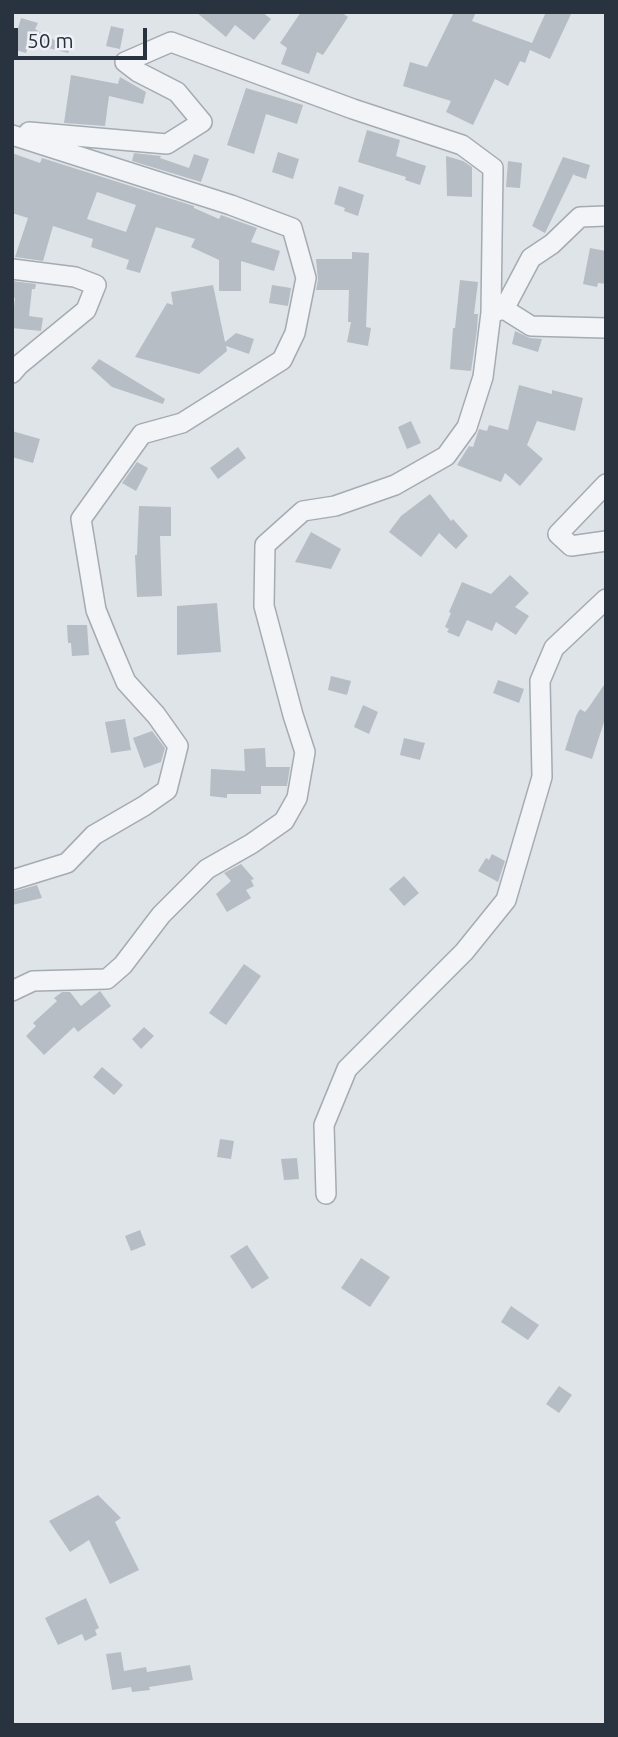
<!DOCTYPE html>
<style>
body{margin:0}
#map{position:relative;width:618px;height:1737px;overflow:hidden;background:#dfe4e8;font-family:Ubuntu,sans-serif}
canvas{display:block}
.frame{position:absolute;inset:0;border:14px solid #28333f;pointer-events:none}
.scale{position:absolute;left:14px;top:28px;width:133px;height:32px;box-sizing:border-box;border:4px solid #28333f;border-top:0;padding-left:9px;font-size:21px;line-height:24px;white-space:nowrap;color:#28333f;-webkit-text-stroke:5px #eef2f6;paint-order:stroke}
</style>
<div id="map">
<canvas width="618" height="1737"></canvas>
<div class="frame"></div>
<div class="scale">50 m</div>
</div>
<script>
const context = document.querySelector('canvas').getContext('2d');
context.lineJoin = 'round';
function paint(path, color) {
  context.fillStyle = color;
  context.fill(path, 'evenodd');
}
function shape(rows) {
  const path = new Path2D();
  for (const r of rows) {
    path.moveTo(r[0], r[1]);
    for (let i = 2; i < r.length; i += 2) path.lineTo(r[i], r[i + 1]);
  }
  return path;
}
function stroke(path, color, width, dash) {
  context.strokeStyle = color;
  context.lineWidth = width;
  context.lineCap = dash ? 'butt' : 'round';
  context.setLineDash(dash || []);
  context.stroke(path);
}
const building = shape([
 [196,12,262,12,271,19,254,40,235,25,226,37],
 [301,12,341,12,348,17,323,55,317,52,309,74,281,64,287,48,280,43],
 [454,12,476,12,472,21,532,43,546,12,572,12,550,59,530,50,525,63,520,61,508,86,495,79,473,125,446,112,451,101,403,86,410,62,427,67],
 [21,18,38,23,35,29,70,49,68,53,29,43,26,53,12,49],
 [111,26,124,29,120,49,106,46],
 [71,75,118,84,120,77,146,92,143,104,109,96,105,126,64,123],
 [246,88,303,105,297,124,266,114,254,154,227,145],
 [367,130,400,140,396,156,426,166,420,185,405,180,406,177,358,162],
 [278,152,299,159,293,179,272,172],
 [12,153,40,163,42,158,194,206,194,208,219,219,221,215,257,228,251,242,280,251,274,271,241,261,241,291,219,291,219,260,191,247,195,239,156,227,140,273,126,269,129,260,91,247,93,239,53,226,43,261,15,257,28,218,12,213],
 [97,192,136,205,126,232,87,219],
 [134,153,161,156,160,158,189,168,194,154,209,159,201,182,132,161],
 [446,156,463,161,472,167,472,197,447,196],
 [563,157,590,165,586,179,574,175,574,173,545,233,532,226],
 [508,161,522,163,520,188,506,187],
 [339,186,364,195,358,216,344,211,345,208,334,204],
 [590,248,606,251,606,284,598,283,597,287,583,284],
 [352,252,369,253,366,327,371,328,368,346,347,342,351,322,348,322,349,290,316,290,318,280,316,259,352,259],
 [460,280,478,282,474,314,478,314,477,330,471,371,450,369,453,328,455,328],
 [12,281,36,284,35,289,32,289,29,316,43,318,41,331,12,328,15,298,12,297],
 [213,285,225,342,236,333,254,339,249,354,226,346,227,351,199,374,135,357,167,303,173,305,171,292],
 [272,285,291,288,288,306,269,303],
 [515,331,530,338,542,339,538,352,512,344],
 [99,359,165,399,163,404,112,387,91,368],
 [519,385,552,394,552,390,583,398,575,431,537,421,527,445,543,459,520,486,505,473,501,482,457,465,469,446,473,447,479,429,487,431,489,425,508,430],
 [411,421,421,443,407,449,398,427],
 [12,431,40,439,33,463,12,457],
 [238,447,246,458,218,479,210,468],
 [137,462,148,468,136,491,122,483],
 [430,494,451,521,453,519,468,536,456,549,439,533,421,557,389,532,401,516],
 [139,506,171,507,171,536,160,536,162,596,137,597,135,555,137,555],
 [311,532,341,549,331,569,295,562],
 [510,575,529,593,515,607,529,616,516,635,496,622,492,631,467,620,459,637,447,632,449,629,445,627,451,613,449,612,462,582,491,594],
 [217,603,221,652,177,655,177,606],
 [67,625,87,625,89,655,72,656,71,643,68,643],
 [331,676,351,681,347,695,328,690],
 [498,680,524,689,519,703,493,693],
 [606,682,606,716,592,759,565,750,576,716,580,709,585,712,589,707],
 [363,705,378,712,369,734,354,727],
 [125,719,131,750,111,753,105,722],
 [152,731,165,748,161,762,144,768,133,738],
 [404,738,425,743,420,760,400,755],
 [265,748,266,767,290,767,287,786,261,786,261,794,227,794,227,798,210,796,211,769,245,771,244,749],
 [492,854,505,861,498,882,478,871,486,858,489,860],
 [241,864,254,879,251,880,254,886,246,890,251,898,227,912,216,894,231,881,224,873],
 [404,876,419,893,404,906,389,889],
 [37,885,42,898,12,905,12,892],
 [244,964,261,976,226,1025,209,1013],
 [100,991,111,1006,78,1032,74,1027,44,1055,26,1036,36,1026,33,1023,57,1001,54,998,62,992,70,992,81,1006],
 [144,1027,154,1036,141,1049,132,1039],
 [102,1067,123,1085,114,1095,93,1077],
 [220,1139,234,1141,231,1159,217,1157],
 [297,1158,299,1179,284,1180,281,1159],
 [140,1230,146,1245,131,1251,125,1236],
 [247,1245,269,1278,252,1289,230,1256],
 [361,1258,390,1277,370,1307,341,1288],
 [511,1306,539,1325,528,1340,501,1322],
 [559,1386,572,1395,559,1413,546,1404],
 [98,1495,121,1518,115,1522,139,1570,110,1584,89,1540,70,1552,49,1521],
 [86,1598,99,1628,95,1630,97,1635,85,1641,82,1634,58,1645,45,1618],
 [121,1652,124,1671,146,1667,147,1672,190,1665,193,1680,149,1687,150,1690,132,1692,131,1687,112,1690,106,1654]
]);
const minor = shape([
 [29,132,167,144,202,122,177,92,138,72,125,62,171,42,353,109,462,145,493,168,491,313,504,309,531,258,552,244,580,217,606,216],
 [12,135,231,205,292,228,306,278,295,333,282,360,182,423,142,434,81,519,96,610,109,642,126,682,156,715,178,746,167,790,144,806,94,835,67,863,12,880],
 [12,269,75,277,96,285,86,310,19,365,12,373],
 [504,309,531,326,606,328],
 [606,484,558,534,571,546,606,541],
 [12,991,33,981,107,979,123,965,161,915,207,869,251,844,284,821,297,798,305,752,293,715,264,606,265,545,303,511,335,506,395,485,446,456,467,427,483,377,491,313],
 [326,1194,324,1125,347,1069,464,952,506,900,542,777,540,681,554,648,606,599]
]);
paint(building, '#b6bdc5');
stroke(minor, '#a4abb2', 22);
stroke(minor, '#f2f4f7', 19);
</script>
